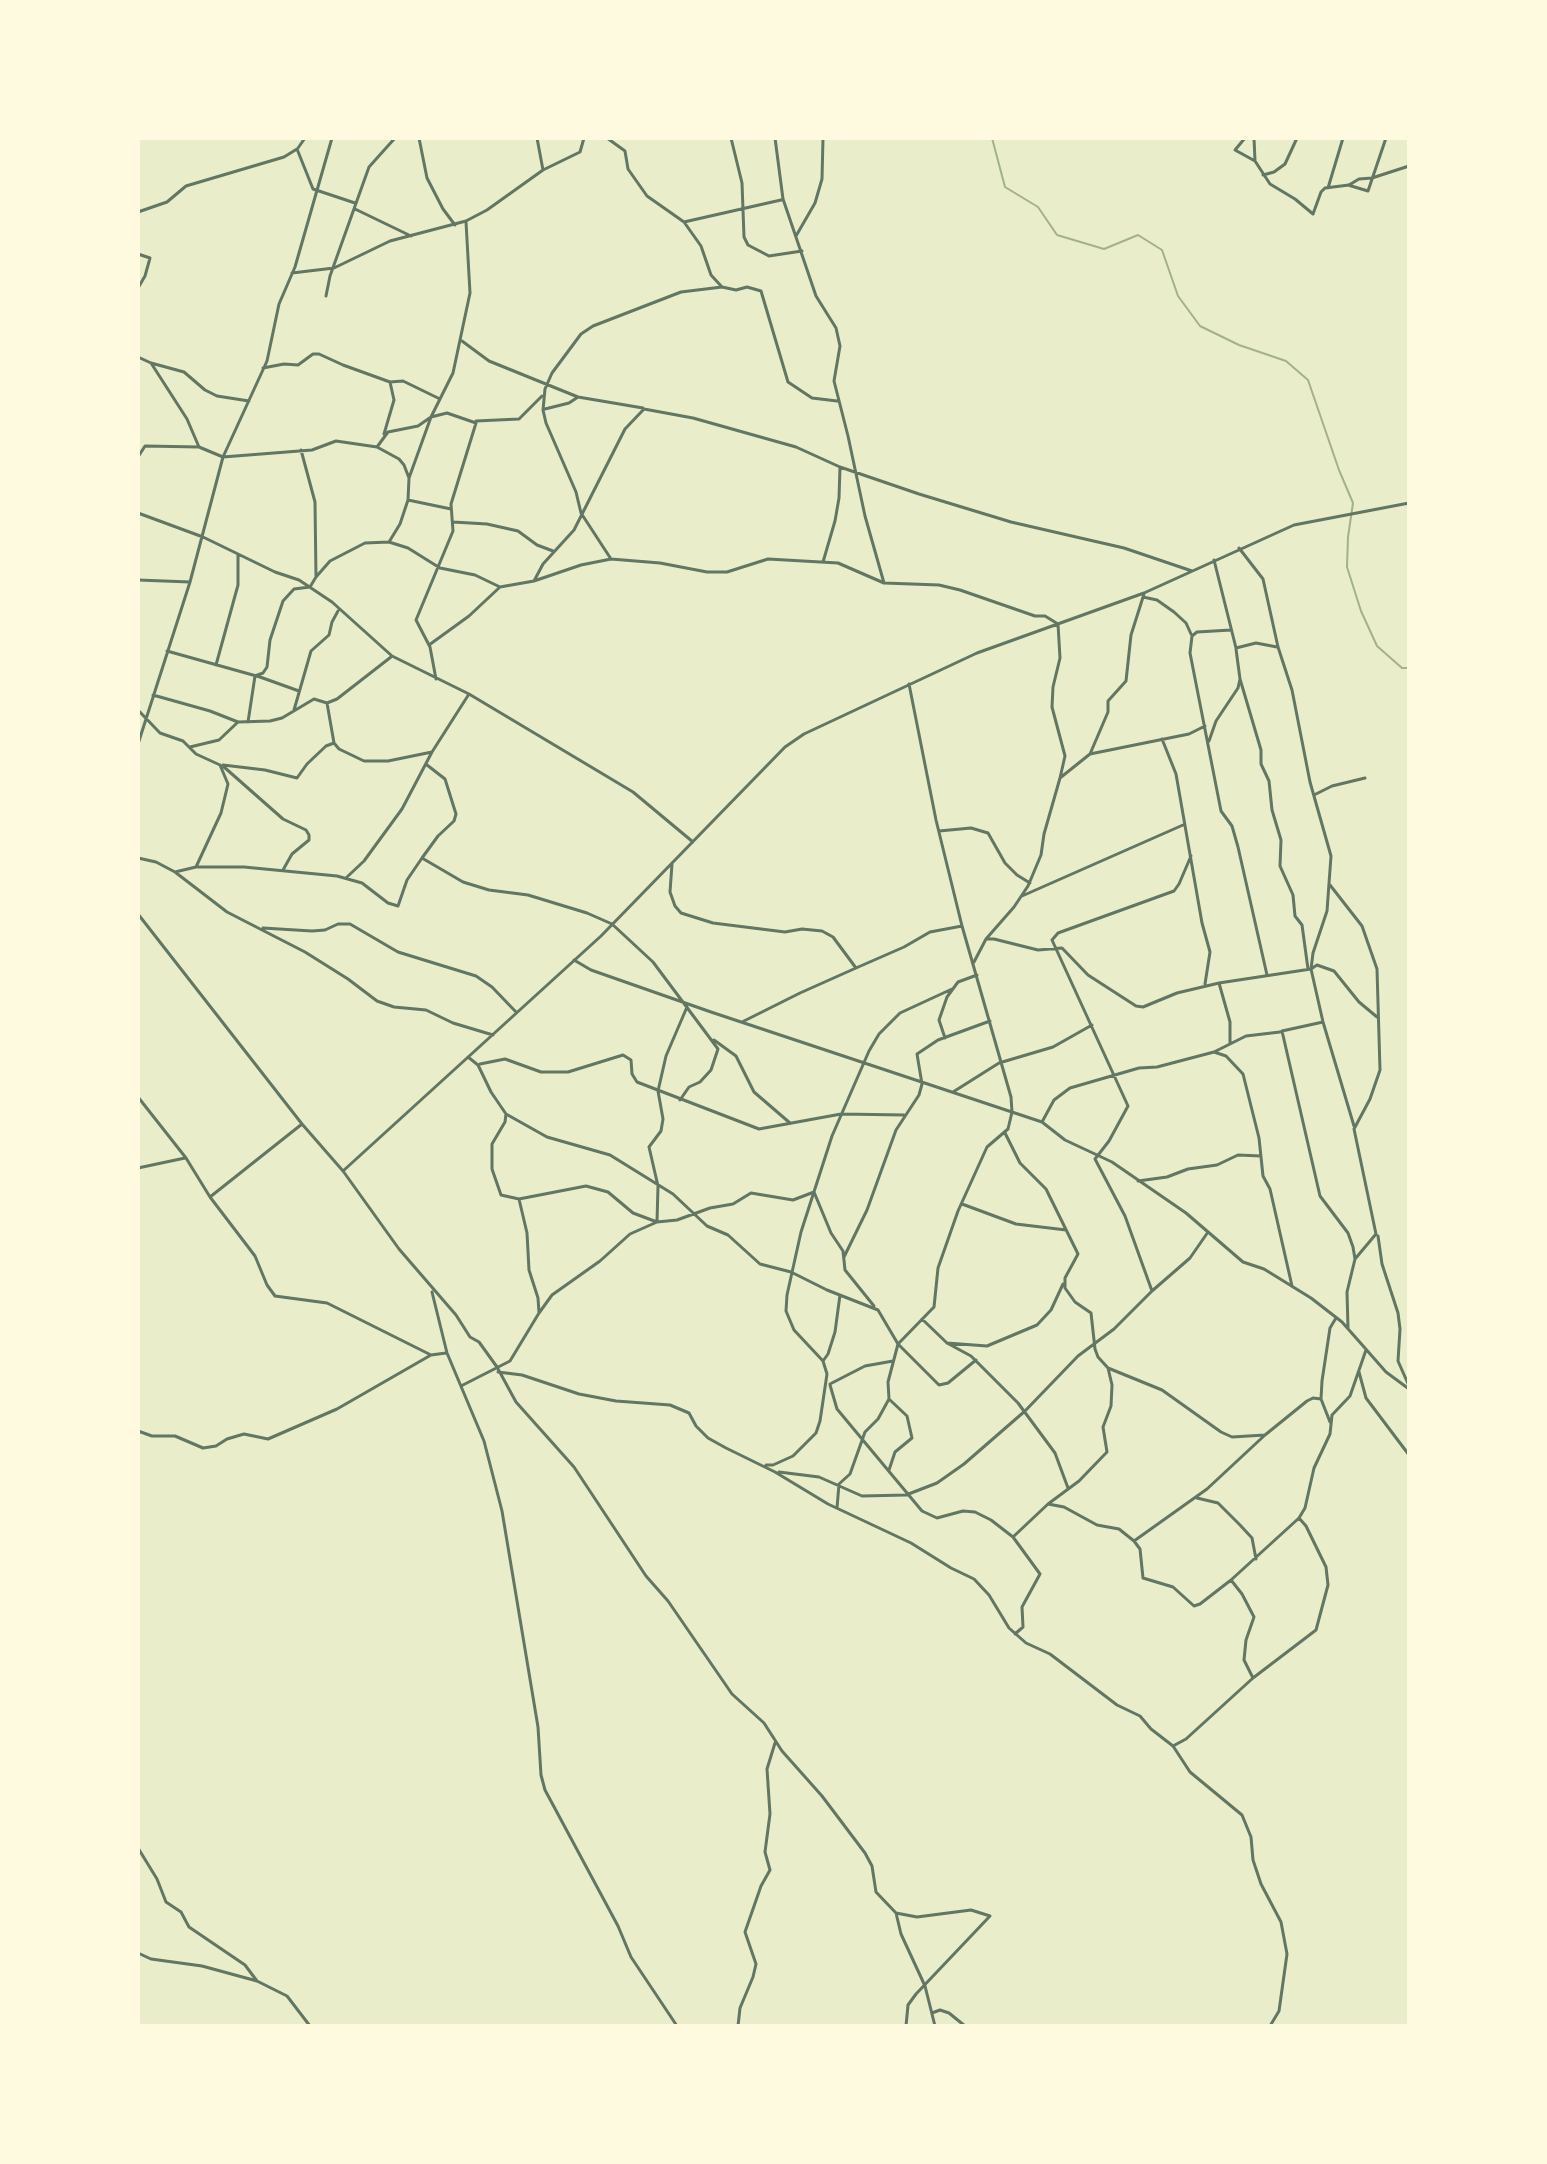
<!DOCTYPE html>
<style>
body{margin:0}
#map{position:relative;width:1547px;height:2164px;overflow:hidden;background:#e9edc9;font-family:"Libre Baskerville",serif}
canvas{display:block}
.frame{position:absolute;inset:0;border:140px solid #fefae0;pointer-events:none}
</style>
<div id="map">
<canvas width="1547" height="2164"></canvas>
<div class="frame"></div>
</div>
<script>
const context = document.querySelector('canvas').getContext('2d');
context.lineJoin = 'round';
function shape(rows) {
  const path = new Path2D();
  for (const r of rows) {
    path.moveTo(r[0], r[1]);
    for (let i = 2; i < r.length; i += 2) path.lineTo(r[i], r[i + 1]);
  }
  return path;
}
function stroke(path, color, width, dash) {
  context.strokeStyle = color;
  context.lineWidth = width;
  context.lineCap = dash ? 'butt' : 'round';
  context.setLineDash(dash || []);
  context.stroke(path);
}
const stream = shape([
 [992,138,1005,187,1038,207,1057,235,1104,249,1138,235,1162,250,1178,296,1200,326,1239,345,1286,361,1308,380,1339,470,1353,503,1348,537,1347,567,1361,611,1377,646,1402,668,1409,668]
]);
const minor = shape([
 [419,138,427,178,443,209,455,225],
 [537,138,543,170],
 [607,138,625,151,628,169,647,196,684,222,701,246,711,275,722,287,736,290,747,287,761,291,788,382,812,398,837,401],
 [731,138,742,183,744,237,748,245,769,256,802,251],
 [775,138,783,199,816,296,836,328,840,346,834,381,848,436,865,516,884,583],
 [1245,138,1235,150,1255,161,1270,184,1295,199,1313,214,1321,192,1325,188,1349,185,1359,179,1372,178,1409,166],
 [1254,138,1255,161],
 [298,148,305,138],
 [1263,175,1274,172,1285,164,1297,138],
 [1348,185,1368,191,1386,138],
 [1328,188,1343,138],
 [355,209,411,236],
 [138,212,167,202,186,186,284,157,297,149,313,189,355,203],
 [684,222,781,200],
 [796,236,815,203,822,179,823,138],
 [138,254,150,258,145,276,138,288],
 [292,273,334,268,390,241,466,221,487,210,543,170,580,152,584,138],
 [326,296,330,276,369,167,395,138],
 [462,341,489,361,578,397,643,408],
 [138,357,151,363,187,419,199,447],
 [151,363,184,372,205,390,217,396,249,401],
 [263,368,284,364,298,365,313,354,319,354,343,365,390,382,403,381,440,399],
 [545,389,543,410,546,423,576,492,581,513,611,559,660,563,707,572,727,572,768,559,838,563,884,583,939,585,960,590,1035,616,1045,616,1058,624,1060,658,1053,687,1052,707,1065,756,1060,778],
 [545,389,552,373,581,334,593,326,681,292,722,287],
 [545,409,569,403,578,397],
 [476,421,519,419,542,396],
 [384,434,394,400,390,382],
 [377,447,388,432,418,426,431,417,453,373,470,293,466,222],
 [138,457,145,446,199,447,223,457,312,450,336,441,377,447,399,459,404,465,409,478,408,500,400,524,389,542],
 [409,478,431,417,447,413,476,423,451,504,453,531,416,620,430,647,436,679],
 [408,500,451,509],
 [138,513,203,537,275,572,299,580,332,602,392,656,469,694,633,792,693,842],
 [453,522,487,524,518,531,537,545,553,551],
 [1239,548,1263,579,1278,647,1292,690,1310,782,1331,856,1327,911,1313,953,1311,969,1323,1022,1282,1031,1320,1196,1348,1233,1353,1247,1355,1259,1347,1292,1348,1328],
 [1214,560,1236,648,1256,643,1277,647],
 [823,562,835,521,839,498,840,467],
 [316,577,330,561,365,543,389,542,408,548,440,568,475,575,500,587,534,581,581,565,611,559],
 [138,580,190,582],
 [534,581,543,564,574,530,625,429,644,409,693,418,796,447,840,467,919,494,1011,522,1124,548,1192,571],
 [1143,597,1157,600,1174,612,1186,623,1191,634],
 [1231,630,1197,632,1192,636,1190,653,1221,811,1232,826,1238,847,1267,975],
 [429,645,469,616,500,587],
 [167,651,260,677,299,691],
 [216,665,238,585,238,554],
 [1240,679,1261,750,1261,764,1269,781,1272,810,1281,840,1280,866,1293,895,1295,916,1302,925,1308,969],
 [909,684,936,820,962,926],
 [153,695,210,711,238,722,270,721,282,718,314,699,327,703,337,699,391,657],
 [327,703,334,743,339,749,364,761,388,761,432,752,469,694],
 [138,710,160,733,183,741,196,754,220,765,228,784,221,813,196,867,175,872],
 [294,710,311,651,329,635,332,622,338,611],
 [248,722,255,676,263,673,267,667,270,640,283,601,294,589,310,587,316,577,315,502,301,450],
 [1162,739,1176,774,1202,923,1210,952,1205,984],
 [1209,741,1216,721,1238,688,1240,679,1236,649],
 [138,744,190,582,223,457,267,361,279,304,295,267,332,138],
 [190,747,219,740,238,722],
 [1090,754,1189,734,1205,726],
 [223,765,265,770,297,778,307,764,326,746,334,743],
 [224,767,283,819,306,830,309,835,309,840,292,854,283,870],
 [1314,795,1332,786,1365,778],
 [939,831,971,828,988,833,1005,863,1017,875,1030,883],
 [138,858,156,862,175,872,227,912,305,952,348,979,377,1001,394,1007,426,1010,453,1023,493,1035],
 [422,858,438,836,454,821,456,814,445,779,427,765],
 [672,864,670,892,675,906,681,913,713,923,785,932,802,929,822,931,833,937,856,968,904,947,930,932,962,926,1011,1097,1012,1112,1008,1129,987,1147,958,1211,938,1268,934,1307,898,1344,888,1382,889,1399,878,1419,865,1432,850,1474,839,1484,837,1508],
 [196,867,244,867,337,876,362,883,388,903,398,906,407,880,422,858,463,882,489,890,528,895,587,913,612,924,653,962,718,1049,711,1070,700,1082,689,1087,680,1100],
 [347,877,364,861,402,809,432,752],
 [1330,885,1362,926,1377,969,1380,1070,1370,1099,1354,1129,1376,1234,1355,1259],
 [1022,896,1183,825],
 [138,914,302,1124,343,1171,399,1249,456,1315,470,1337,479,1342,497,1367,516,1402,574,1467,646,1576,668,1601,732,1694,764,1723,782,1751,822,1796,865,1853,872,1866,876,1892,896,1913,901,1934,925,1986,935,2026],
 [263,928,312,931,325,930,338,924,350,924,398,952,476,976,492,987,516,1012],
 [986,939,994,939,1038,950,1062,948,1088,975,1136,1006,1143,1007,1177,993,1219,983],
 [574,960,591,970,711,1012,1042,1122,1065,1140,1112,1162,1186,1213,1243,1262,1264,1269,1311,1298,1342,1322,1386,1372,1409,1389],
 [974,962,986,939,1014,907,1028,886,1041,855,1044,834,1060,778,1090,754,1108,712,1108,701,1126,681,1131,635,1144,594],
 [742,1022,800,993,856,968],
 [1323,1022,1354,1126],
 [945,1038,939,1020,947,997,958,982,977,975],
 [714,1040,736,1056,754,1092,790,1123],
 [1230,1043,1230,1022,1219,983,1311,969,1317,965,1334,971,1359,1002,1377,1017],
 [1214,1052,1226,1056,1243,1074,1259,1138,1263,1176,1270,1189,1292,1286],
 [468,1057,478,1065,491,1092,506,1114,505,1122,492,1144,492,1169,501,1195,519,1199,586,1186,608,1192,633,1213,657,1222,658,1186,649,1147,661,1131,663,1119,658,1091,666,1056,687,1007],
 [480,1064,505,1059,541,1072,568,1072,623,1055,631,1060,632,1074,637,1082,759,1129,841,1114,904,1115],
 [953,1092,999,1063,1053,1047,1092,1025],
 [138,1097,186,1158,210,1197,302,1124],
 [506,1114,547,1137,610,1155,673,1194,707,1226,728,1235,760,1264,791,1272,827,1290,878,1310,898,1344,939,1385,948,1383,976,1360],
 [1042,1122,1054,1100,1070,1088,1139,1068,1157,1067,1214,1052,1246,1036,1280,1032],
 [1005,1133,1020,1163,1046,1189,1078,1254,1065,1278,1065,1288,1075,1302,1091,1313,1095,1349,1098,1357,1108,1368,1112,1385,1111,1406,1103,1427,1107,1452,1079,1481,1048,1504],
 [138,1168,185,1158],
 [343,1171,601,936,785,747,804,734,977,653,1144,593,1294,525,1409,503],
 [1138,1181,1167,1177,1188,1169,1217,1165,1238,1155,1261,1156],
 [210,1197,255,1256,267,1285,275,1296,327,1303,431,1355],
 [962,1204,1016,1224,1066,1230],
 [1378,1236,1382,1264,1398,1313,1400,1329,1398,1361,1409,1386],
 [844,1257,867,1210,896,1130,919,1095,922,1084,917,1054,938,1040,990,1021],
 [1152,1291,1125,1216,1095,1159,1109,1141,1128,1106,1052,940,1058,933,1174,891,1179,884,1191,856],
 [432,1292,447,1353,484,1441,502,1511,538,1727,541,1775,545,1790,618,1926,631,1957,677,2026],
 [539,1313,552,1295,600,1261,630,1234,657,1222,677,1220,710,1208,733,1204,751,1193,793,1200,814,1192,831,1233,843,1251,845,1270,874,1306],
 [922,1319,947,1343,971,1356,1018,1403,1055,1453,1068,1488],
 [947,1343,987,1346,1037,1325,1051,1310,1063,1284],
 [823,1361,828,1354,835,1332,840,1295],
 [1108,1368,1162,1390,1221,1432,1232,1437,1265,1435,1307,1401,1313,1398,1321,1399],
 [498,1372,522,1375,579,1394,616,1401,670,1405,689,1413,696,1426,708,1438,726,1448,775,1472,828,1504,911,1543,951,1568,974,1579,989,1595,1009,1628,1026,1643,1050,1654,1117,1705,1140,1716,1151,1729,1173,1746,1190,1772,1242,1815,1251,1837,1253,1860,1261,1884,1281,1922,1287,1954,1279,2011,1270,2026],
 [1359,1372,1366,1398,1409,1455],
 [830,1384,865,1366,893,1361],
 [830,1385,837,1409,922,1511,937,1518,963,1511,975,1512,991,1520,1013,1537,1048,1504,1064,1507,1097,1525,1119,1529,1134,1541,1207,1489,1265,1435],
 [461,1386,510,1361,539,1313,538,1298,529,1270,527,1233,519,1199],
 [1330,1422,1321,1399,1322,1381,1330,1328,1336,1318],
 [138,1431,152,1436,175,1436,203,1448,216,1446,227,1439,244,1434,268,1439,337,1409,431,1355,446,1353],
 [766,1465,773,1465,793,1456,816,1433,820,1421,827,1374,823,1361,794,1330,786,1311,787,1295,801,1232,832,1136,869,1051,879,1034,900,1013,952,989],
 [889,1470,895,1452,912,1438,907,1416,890,1400],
 [779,1472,819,1477,862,1496,906,1495,937,1483,964,1464,1025,1411,1078,1356,1114,1329,1152,1291,1190,1258,1208,1232],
 [1197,1498,1218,1503,1240,1525,1252,1538,1256,1559],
 [1013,1537,1040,1574,1022,1607,1023,1627,1015,1634],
 [1134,1541,1140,1549,1143,1578,1173,1587,1194,1606,1200,1604,1231,1580,1242,1594,1254,1617,1246,1640,1244,1660,1253,1678],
 [1231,1580,1299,1518,1305,1508,1314,1468,1330,1434,1332,1415,1350,1396,1366,1350],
 [1173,1746,1186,1739,1253,1678,1316,1630,1328,1585,1326,1567,1306,1526,1299,1518],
 [138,1848,157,1879,166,1902,181,1912,189,1927,245,1965,257,1981],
 [896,1913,917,1917,971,1910,990,1916,916,1994,908,2005,906,2026],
 [138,1953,151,1959,202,1966,257,1981,287,1996,310,2026],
 [932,2013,940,2010,949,2013,965,2026],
 [738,2026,740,2008,753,1977,756,1964,745,1932,761,1886,770,1870,765,1852,770,1814,767,1769,775,1743]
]);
stroke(stream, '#a3b18a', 2);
stroke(minor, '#617663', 3);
</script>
